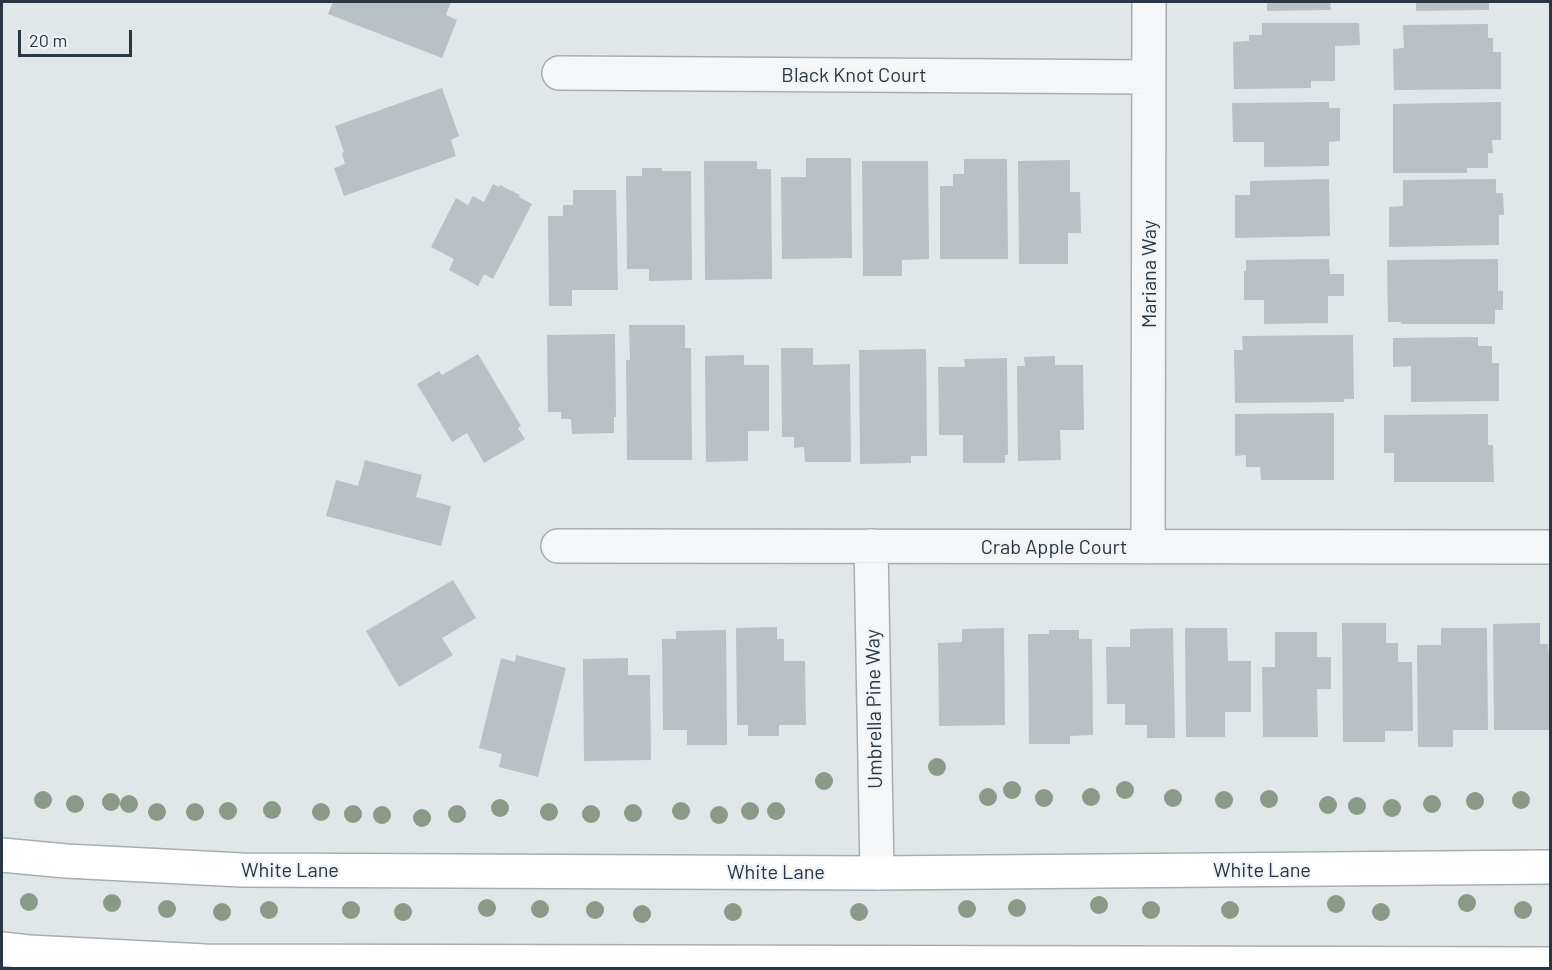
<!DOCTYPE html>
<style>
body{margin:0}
#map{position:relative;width:1552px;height:970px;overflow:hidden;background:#e1e6e9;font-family:Barlow,sans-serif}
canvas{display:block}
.frame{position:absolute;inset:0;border:3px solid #2a3641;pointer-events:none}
.scale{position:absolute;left:18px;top:30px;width:114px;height:27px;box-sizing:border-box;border:3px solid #2a3641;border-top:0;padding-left:8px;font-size:18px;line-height:21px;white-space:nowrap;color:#2a3641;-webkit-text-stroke:4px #f1f4f7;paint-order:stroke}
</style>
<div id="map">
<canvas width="1552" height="970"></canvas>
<div class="frame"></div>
<div class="scale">20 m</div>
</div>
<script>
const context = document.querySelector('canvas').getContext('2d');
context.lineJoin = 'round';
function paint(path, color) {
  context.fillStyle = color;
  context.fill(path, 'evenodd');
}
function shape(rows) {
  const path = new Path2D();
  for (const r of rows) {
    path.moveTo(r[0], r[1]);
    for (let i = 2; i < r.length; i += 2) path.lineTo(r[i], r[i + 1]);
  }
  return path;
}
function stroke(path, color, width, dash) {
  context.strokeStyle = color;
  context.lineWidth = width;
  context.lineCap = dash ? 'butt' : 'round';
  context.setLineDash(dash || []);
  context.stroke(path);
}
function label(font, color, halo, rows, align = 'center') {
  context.font = font + ' Barlow,sans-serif';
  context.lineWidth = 4.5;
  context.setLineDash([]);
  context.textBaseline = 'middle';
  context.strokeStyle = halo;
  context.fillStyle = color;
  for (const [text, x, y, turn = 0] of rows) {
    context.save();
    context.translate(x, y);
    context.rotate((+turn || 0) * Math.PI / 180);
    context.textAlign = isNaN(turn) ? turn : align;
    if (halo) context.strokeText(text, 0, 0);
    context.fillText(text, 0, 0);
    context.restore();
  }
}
const building = shape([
 [333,2,451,2,446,15,457,20,442,58,328,14],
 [1267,2,1330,2,1331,10,1267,11],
 [1416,2,1489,2,1489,10,1416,11],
 [1262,23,1359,23,1360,45,1335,46,1335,81,1311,81,1311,88,1234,89,1233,42,1249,41,1249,35,1262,35],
 [1488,24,1488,38,1493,38,1493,52,1501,52,1501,89,1394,90,1393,49,1404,48,1403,25],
 [442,88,459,136,451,140,456,156,344,196,334,168,345,164,342,153,344,152,335,126],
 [1329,102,1329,108,1340,108,1340,141,1329,142,1329,166,1264,167,1264,142,1233,142,1232,103],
 [1501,102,1501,140,1492,140,1493,153,1488,153,1488,168,1467,168,1467,173,1393,173,1393,104],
 [806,158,851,158,852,258,782,259,781,177,806,177],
 [964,159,1007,159,1008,259,940,259,940,186,953,186,953,174,964,174],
 [1070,160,1070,192,1080,192,1081,233,1068,233,1068,264,1019,264,1018,161],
 [704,161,757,161,757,169,771,169,772,279,705,280],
 [862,161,928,161,929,259,902,260,902,276,863,276],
 [642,168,662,168,662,171,691,171,692,280,649,281,649,269,627,269,626,176,642,176],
 [1329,179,1330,236,1235,238,1235,195,1250,195,1250,181],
 [1496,179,1496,193,1503,193,1504,215,1499,215,1499,245,1389,247,1389,207,1403,206,1403,180],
 [493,184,499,187,500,185,520,195,519,197,532,204,493,279,484,274,478,286,449,270,454,259,431,247,456,198,468,205,473,196,484,202],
 [573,190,616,190,618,290,572,290,572,306,549,306,548,216,563,216,563,205,573,205],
 [1329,259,1330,274,1344,274,1344,296,1328,296,1328,323,1264,324,1264,300,1244,300,1244,271,1246,271,1246,260],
 [1498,259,1498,291,1503,291,1503,310,1495,310,1495,324,1401,324,1401,322,1388,322,1387,260],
 [629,325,685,325,685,348,691,348,692,460,627,460,626,360,630,360],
 [615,334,616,417,614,417,614,433,572,434,571,419,561,419,561,412,548,412,547,335],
 [1353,335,1354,399,1344,399,1344,402,1235,403,1234,350,1243,350,1242,336],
 [1478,337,1478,346,1492,346,1492,363,1499,363,1499,401,1411,402,1411,366,1393,367,1393,338],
 [781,348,813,348,813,365,850,364,851,462,805,462,804,447,794,448,794,437,782,437],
 [926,349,927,456,911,456,911,463,860,464,859,350],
 [478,354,521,426,518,428,525,439,484,463,467,433,452,442,417,384,439,371,442,375],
 [744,355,744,365,769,365,769,431,748,431,748,461,706,462,705,356],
 [1055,356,1055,365,1083,365,1084,430,1060,430,1061,460,1018,461,1017,366,1025,366,1024,357],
 [1007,358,1008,455,1005,455,1005,463,963,463,963,435,939,435,938,367,965,367,964,359],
 [1334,413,1334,480,1261,480,1260,467,1246,467,1246,455,1235,456,1235,414],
 [1488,414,1488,445,1493,445,1494,482,1394,482,1394,453,1384,453,1384,415],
 [365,460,422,475,416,497,451,506,441,546,326,516,336,480,358,486],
 [453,580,476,618,442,638,453,655,399,687,366,631],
 [1342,623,1386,623,1386,643,1398,643,1398,662,1412,662,1413,731,1385,731,1385,742,1343,742],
 [1540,623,1540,644,1548,644,1549,656,1550,656,1550,730,1494,730,1493,624],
 [777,627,777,639,784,639,784,661,805,661,806,725,779,725,779,736,748,736,748,725,737,725,736,628],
 [1004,628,1005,725,939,726,938,643,962,642,962,629],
 [1173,628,1175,738,1147,738,1147,725,1125,725,1125,704,1107,704,1106,647,1130,647,1130,629],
 [1185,628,1227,628,1228,661,1251,661,1251,712,1225,712,1225,737,1186,737],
 [1441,628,1487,628,1488,730,1453,730,1453,747,1418,747,1417,645,1441,645],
 [726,630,727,745,687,745,687,730,663,730,662,639,676,639,676,631],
 [1049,630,1079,630,1079,639,1092,639,1093,735,1070,736,1070,744,1029,744,1028,634,1049,634],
 [1275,632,1317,632,1317,657,1331,657,1331,689,1317,689,1318,737,1263,737,1262,667,1275,667],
 [516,655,566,668,538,777,499,767,502,754,479,748,501,658,515,662],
 [628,658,628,675,650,675,651,760,584,761,583,659]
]);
const minor = shape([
 [559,73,1149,77],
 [558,546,1550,547],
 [871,546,877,873],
 [1148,547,1149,2]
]);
const secondary = shape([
 [2,855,66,861,242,870,877,873,1550,867],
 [2,949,29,952,205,961,1550,964]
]);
const trees = [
 [937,767],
 [824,781],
 [1012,790],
 [1125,790],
 [988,797],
 [1091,797],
 [1044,798],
 [1173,798],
 [1269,799],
 [43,800],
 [1224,800],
 [1521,800],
 [1475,801],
 [111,802],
 [75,804],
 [129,804],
 [1432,804],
 [1328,805],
 [1357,806],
 [500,808],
 [1392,808],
 [272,810],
 [228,811],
 [681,811],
 [750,811],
 [776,811],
 [157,812],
 [195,812],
 [321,812],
 [549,812],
 [633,813],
 [353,814],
 [457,814],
 [591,814],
 [382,815],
 [719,815],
 [422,818],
 [29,902],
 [112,903],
 [1467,903],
 [1336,904],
 [1099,905],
 [487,908],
 [1017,908],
 [167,909],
 [540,909],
 [967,909],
 [269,910],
 [351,910],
 [595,910],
 [1151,910],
 [1230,910],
 [1523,910],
 [222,912],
 [403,912],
 [733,912],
 [859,912],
 [1381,912],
 [642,914]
];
const streetNames = [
 ["Black Knot Court",854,75],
 ["Mariana Way",1149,274,-90],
 ["Crab Apple Court",1054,547],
 ["Umbrella Pine Way",874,709,-91],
 ["White Lane",290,870],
 ["White Lane",1262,870],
 ["White Lane",776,872]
];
paint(building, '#b9c0c6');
stroke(minor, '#a6aeb3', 36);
stroke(secondary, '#a6aeb3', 36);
stroke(minor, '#f4f6f8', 33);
stroke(secondary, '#fff', 33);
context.fillStyle = '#8b9a88';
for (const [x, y] of trees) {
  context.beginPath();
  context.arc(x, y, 9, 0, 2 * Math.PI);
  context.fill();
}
label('20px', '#2a3641', '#f1f4f7', streetNames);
</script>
